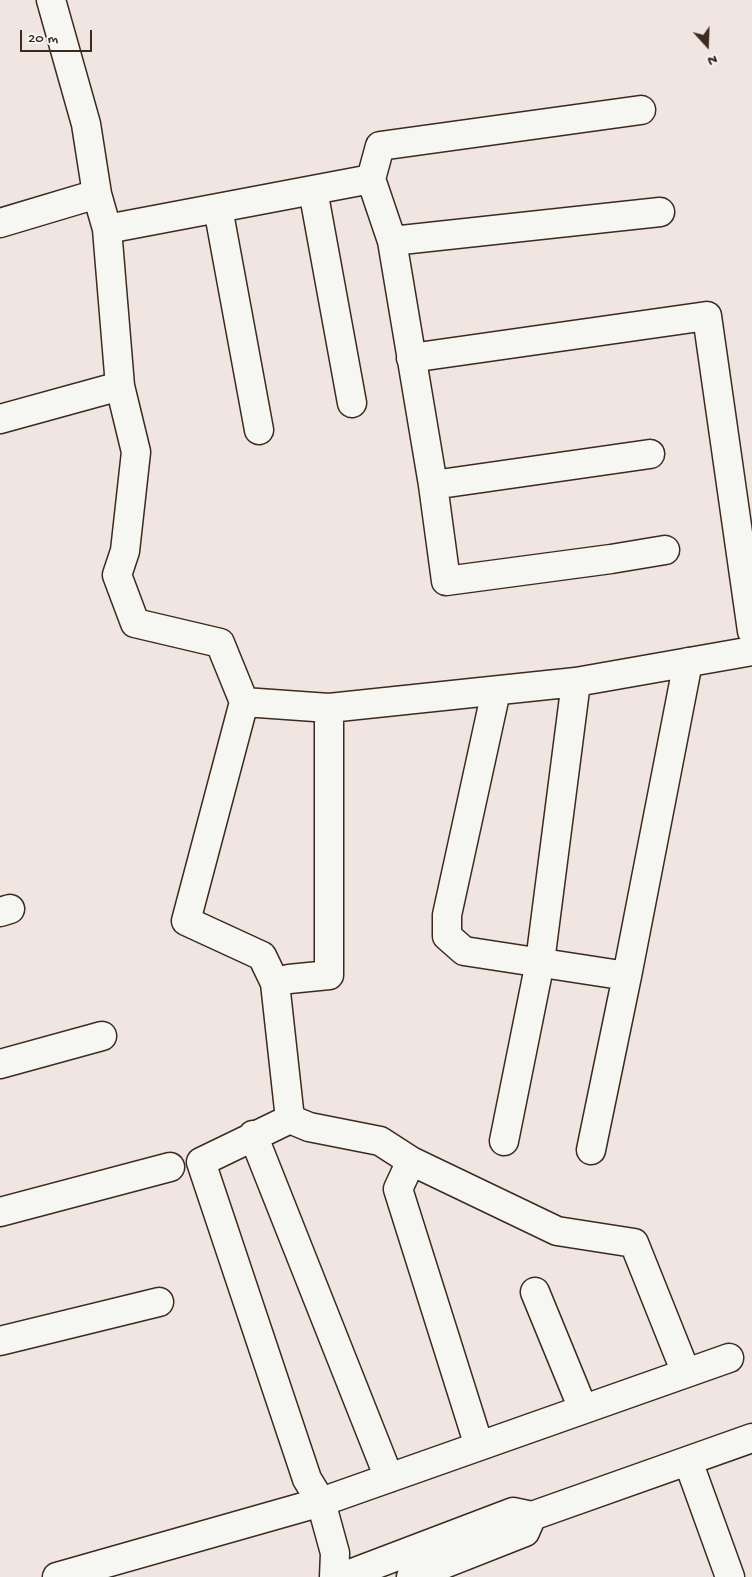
<!DOCTYPE html>
<style>
body{margin:0}
#map{position:relative;width:752px;height:1577px;overflow:hidden;background:#f1e5e2;font-family:"Gochi Hand",sans-serif}
canvas{display:block}
.north{position:absolute;left:682px;top:20px;width:50px;height:50px;-webkit-text-stroke:4px #f6f6f2;paint-order:stroke;rotate:160deg;font-size:14px;font-weight:700;line-height:20px;text-align:center;color:#3b2a1e}
.north::after{content:'';display:block;margin:auto;width:18px;height:22px;background:#3b2a1e;clip-path:polygon(50% 0,100% 100%,50% 72%,0 100%)}
.scale{position:absolute;left:20px;top:30px;width:72px;height:22px;box-sizing:border-box;border:2px solid #3b2a1e;border-top:0;padding-left:6px;font-size:15px;line-height:18px;white-space:nowrap;color:#3b2a1e;-webkit-text-stroke:4px #f6f6f2;paint-order:stroke}
</style>
<div id="map">
<canvas width="752" height="1577"></canvas>
<div class="north">N</div>
<div class="scale">20 m</div>
</div>
<script>
const context = document.querySelector('canvas').getContext('2d');
context.lineJoin = 'round';
function shape(rows) {
  const path = new Path2D();
  for (const r of rows) {
    path.moveTo(r[0], r[1]);
    for (let i = 2; i < r.length; i += 2) path.lineTo(r[i], r[i + 1]);
  }
  return path;
}
function stroke(path, color, width, dash) {
  context.strokeStyle = color;
  context.lineWidth = width;
  context.lineCap = dash ? 'butt' : 'round';
  context.setLineDash(dash || []);
  context.stroke(path);
}
const minor = shape([
 [51,0,86,124,97,194,107,229,120,386,136,452,125,551,117,575,135,623,220,643,244,702,186,921,262,956,275,983,290,1119,201,1162,307,1479,321,1502,335,1553,334,1577],
 [371,179,380,146,641,110],
 [313,190,352,403],
 [218,208,259,430],
 [0,223,97,194],
 [107,229,371,179,392,241,433,485,446,581,611,559,665,550],
 [392,241,660,212],
 [411,358,707,316,752,631],
 [0,419,120,386],
 [433,485,650,454],
 [496,691,447,915,447,936,464,951,627,976,688,662],
 [244,702,329,708,576,682,752,651],
 [0,912,10,909],
 [275,983,289,979,329,975,329,708],
 [0,1064,102,1036],
 [290,1119,309,1127,380,1141,411,1161,398,1189,479,1446],
 [253,1135,389,1478],
 [504,1141,540,962,576,682],
 [591,1150,627,976],
 [411,1161,557,1231,634,1243,686,1373],
 [0,1212,170,1167],
 [535,1292,583,1409],
 [0,1341,159,1302],
 [688,1461,730,1577],
 [57,1577,321,1502,729,1358],
 [342,1577,513,1512,532,1516,752,1438],
 [411,1577,525,1532,532,1516]
]);
stroke(minor, '#3b2a1e', 31);
stroke(minor, '#f6f6f2', 28);
</script>
